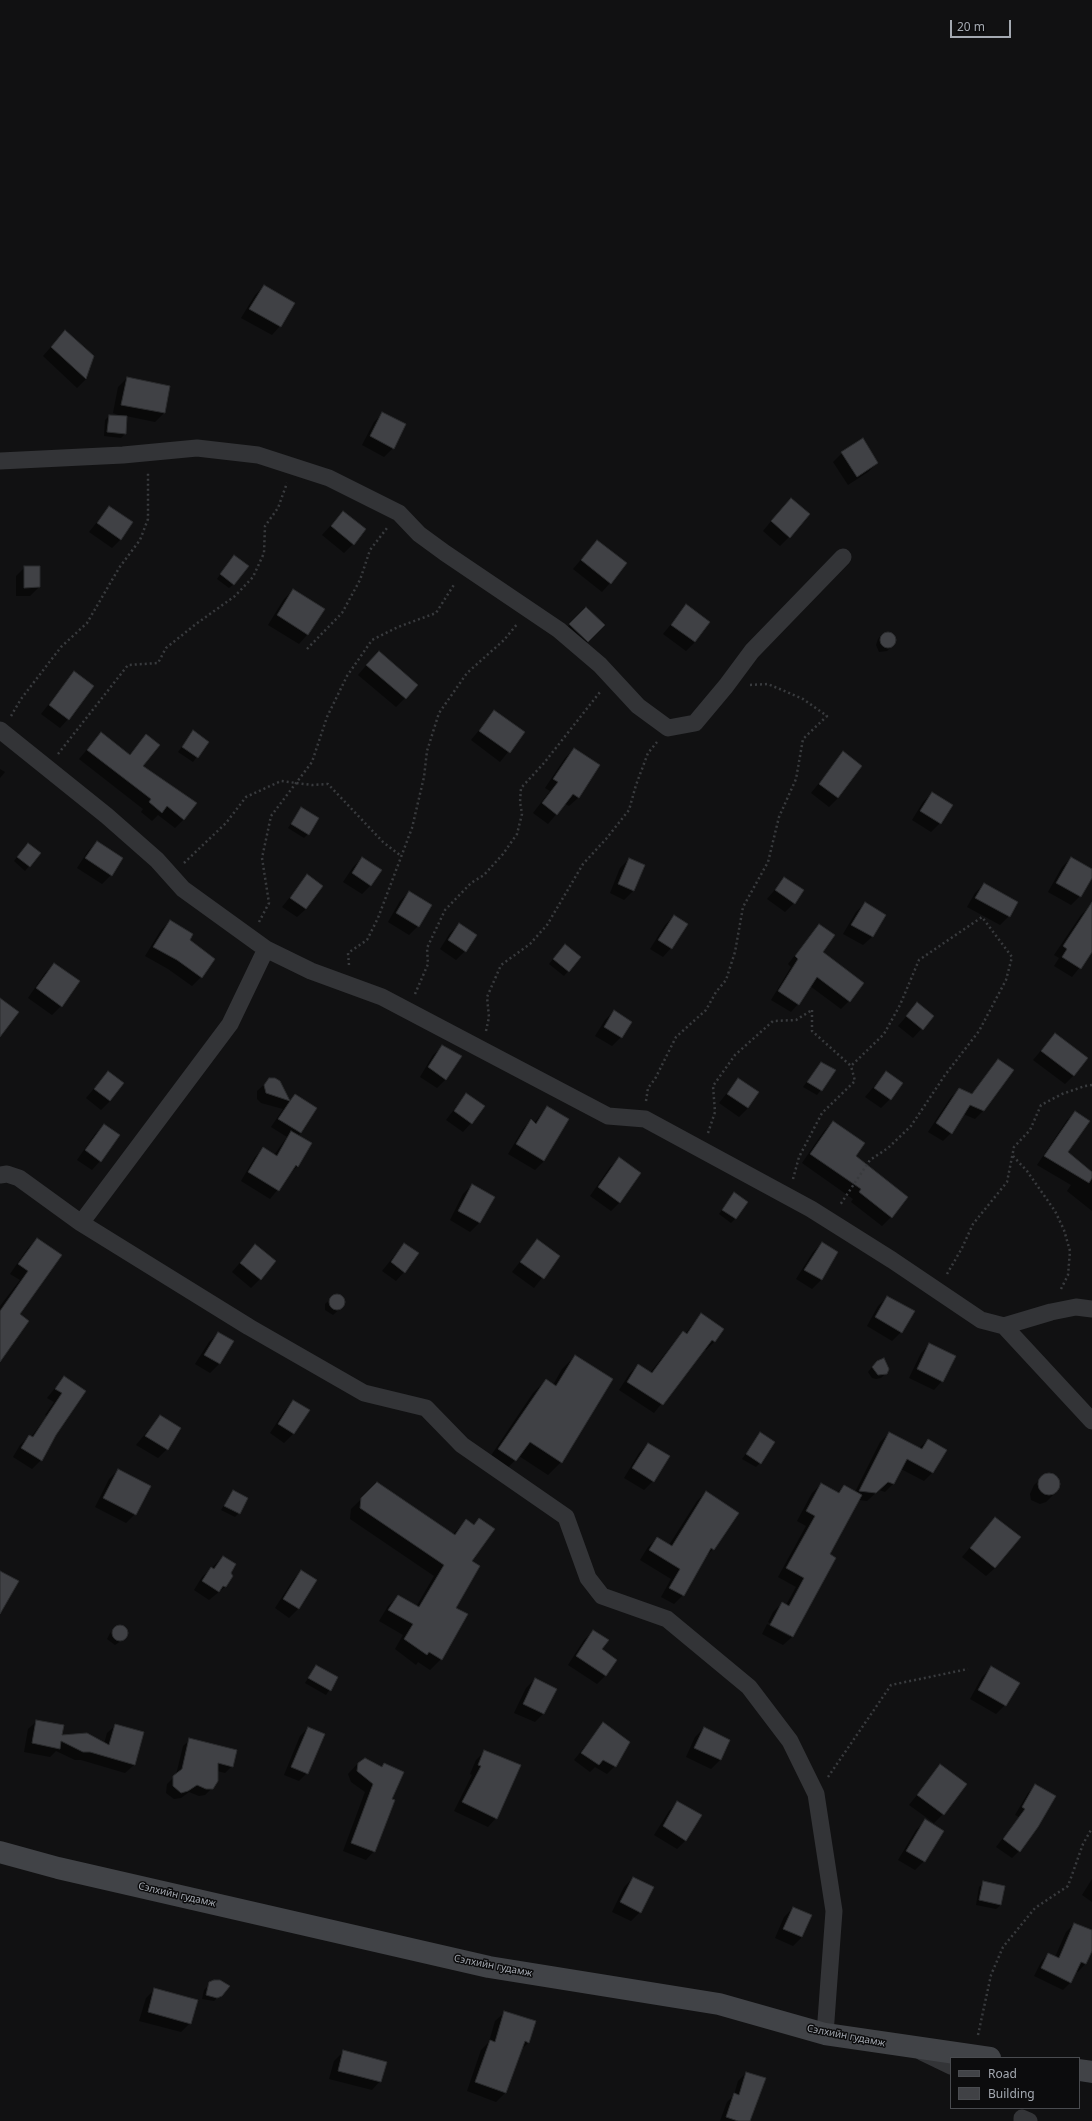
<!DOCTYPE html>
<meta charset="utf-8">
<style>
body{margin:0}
#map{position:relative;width:1092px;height:2121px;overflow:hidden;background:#111112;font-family:"Noto Sans",sans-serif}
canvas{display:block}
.legend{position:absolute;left:950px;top:2057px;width:130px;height:52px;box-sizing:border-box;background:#0c0c0d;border:1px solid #494b4f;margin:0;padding:5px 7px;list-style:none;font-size:12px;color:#a4a9b1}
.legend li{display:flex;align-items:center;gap:8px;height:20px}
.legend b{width:20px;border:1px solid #494b4f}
.scale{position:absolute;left:950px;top:20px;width:61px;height:18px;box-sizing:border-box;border:2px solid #a4a9b1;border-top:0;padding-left:5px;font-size:12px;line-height:14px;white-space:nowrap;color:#a4a9b1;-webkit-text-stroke:3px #0c0c0d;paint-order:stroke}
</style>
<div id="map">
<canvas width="1092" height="2121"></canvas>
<ul class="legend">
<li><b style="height:5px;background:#414347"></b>Road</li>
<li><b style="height:11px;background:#404145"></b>Building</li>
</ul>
<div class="scale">20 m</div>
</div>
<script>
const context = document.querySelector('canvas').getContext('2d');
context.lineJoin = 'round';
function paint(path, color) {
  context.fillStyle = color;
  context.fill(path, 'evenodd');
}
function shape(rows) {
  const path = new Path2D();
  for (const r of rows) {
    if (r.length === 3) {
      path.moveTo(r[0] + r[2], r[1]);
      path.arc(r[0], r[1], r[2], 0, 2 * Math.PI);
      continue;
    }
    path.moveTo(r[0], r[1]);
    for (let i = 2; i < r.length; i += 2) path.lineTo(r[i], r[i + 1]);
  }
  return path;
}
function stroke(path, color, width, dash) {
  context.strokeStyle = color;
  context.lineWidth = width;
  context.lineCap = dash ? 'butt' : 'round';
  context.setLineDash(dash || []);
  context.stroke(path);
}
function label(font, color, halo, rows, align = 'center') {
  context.font = font + ' "Noto Sans",sans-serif';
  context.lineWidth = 3;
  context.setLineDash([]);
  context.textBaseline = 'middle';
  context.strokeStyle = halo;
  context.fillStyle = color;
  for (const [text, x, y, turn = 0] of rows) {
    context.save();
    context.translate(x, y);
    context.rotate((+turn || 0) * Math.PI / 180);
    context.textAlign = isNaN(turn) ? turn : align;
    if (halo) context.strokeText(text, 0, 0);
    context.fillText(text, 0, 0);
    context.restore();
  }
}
const shadow = shape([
 [264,286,280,326,272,335,241,318,255,295],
 [65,331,93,357,86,379,77,388,43,356],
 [127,378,169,386,164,413,155,422,126,416,125,434,121,438,104,436,105,420,109,416,124,417,113,413,118,387],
 [383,413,393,448,384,457,362,445,374,422],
 [842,453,877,463,868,472,848,485,833,462],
 [109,507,121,539,112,548,89,532],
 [782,508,789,537,780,546,763,531],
 [343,512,353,544,344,553,322,535],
 [597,541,610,583,602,592,573,569],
 [230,560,234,584,229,588,217,579],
 [25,567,39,587,30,596,16,596,16,576],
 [293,590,307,635,299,644,268,625,284,599],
 [686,606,695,642,686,651,663,634],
 [586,608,603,625,579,650,561,634],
 [889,632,895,640,892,646,887,651,879,652,876,645,878,639,882,634],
 [370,661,405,698,396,707,358,675],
 [74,672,68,719,60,728,41,714],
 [495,711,524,732,500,762,471,740],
 [193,732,208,742,193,762,178,752],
 [101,733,129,755,146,736,142,766,184,819,175,828,158,815,152,821,141,812,143,809,79,759],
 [574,749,599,765,578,798,569,806,565,804,548,824,533,813,550,791,545,788,565,758],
 [843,753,838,798,829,807,811,793],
 [0,769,5,772,0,778],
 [932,793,940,823,931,832,912,820,923,802],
 [302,808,308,834,304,838,288,828],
 [97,842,111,875,102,884,77,868,88,851],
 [24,848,40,853,25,871,14,861],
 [362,858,371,885,362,894,343,882,353,867],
 [1071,858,1092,870,1092,876,1080,896,1071,905,1048,892,1062,867],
 [629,859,644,866,633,891,624,900,610,893,620,868],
 [307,876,306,909,297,917,282,907],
 [785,878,794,903,785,912,767,899],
 [984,884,1009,916,1000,925,967,907,975,893],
 [409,892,418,926,409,935,388,922,400,901],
 [865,903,885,915,872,937,863,945,843,934,856,912],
 [1090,906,1092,907,1092,952,1072,977,1054,966,1059,958,1054,955,1081,915],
 [674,916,671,948,663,957,650,949,665,925],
 [170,921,188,940,201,977,192,986,168,969,145,956,161,930],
 [459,924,465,951,456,960,440,949,450,933],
 [819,925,821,952,849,1001,841,1009,810,986,798,1004,791,1012,771,1000,791,967,788,964],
 [561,949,580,957,564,976,549,964],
 [54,964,61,1006,52,1015,28,998,45,973],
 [917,1004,933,1016,913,1038,898,1026],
 [614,1011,621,1037,612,1046,595,1036,605,1020],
 [1055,1034,1074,1075,1065,1084,1033,1060],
 [442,1047,446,1079,437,1088,420,1077,433,1055],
 [998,1060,983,1111,975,1119,963,1114,951,1133,943,1141,928,1132,951,1097,960,1089,971,1095],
 [821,1063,835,1071,817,1095,803,1087],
 [108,1072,110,1101,101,1110,86,1098],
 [886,1072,890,1099,881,1108,865,1097],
 [270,1079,279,1082,290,1101,295,1096,301,1133,298,1136,297,1166,270,1199,241,1181,255,1157,263,1149,274,1155,287,1137,271,1127,283,1109,261,1103,257,1099,257,1091],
 [738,1079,748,1108,739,1117,719,1103],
 [466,1094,471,1123,463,1132,446,1120],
 [547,1107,544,1161,535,1170,508,1154,523,1129,531,1120,534,1123],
 [1076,1112,1067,1152,1092,1173,1092,1211,1067,1191,1071,1185,1037,1165,1067,1120],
 [833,1122,891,1217,882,1226,851,1202,853,1199,802,1163,824,1131],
 [104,1125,100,1161,92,1170,77,1160,95,1134],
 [619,1159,620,1202,611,1211,590,1196,610,1167],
 [472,1185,494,1197,479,1223,470,1232,450,1220,463,1194],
 [734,1193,735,1219,731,1223,719,1214],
 [37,1239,19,1315,0,1361,0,1306,20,1280,10,1274,28,1248],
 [537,1240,559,1256,534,1288,512,1272],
 [822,1243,837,1252,821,1280,812,1289,796,1279,813,1252],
 [404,1244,404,1272,396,1281,382,1271],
 [255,1245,260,1279,251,1288,232,1272],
 [335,1295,343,1299,343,1306,333,1315,325,1310,325,1304],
 [887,1297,901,1332,892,1341,867,1326,878,1306],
 [701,1314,723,1329,714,1342,706,1350,705,1349,654,1413,619,1390,630,1373,638,1365,650,1373,675,1341,683,1333,685,1334],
 [218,1333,232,1342,219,1364,210,1373,195,1364,209,1342],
 [930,1344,942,1381,934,1390,909,1378,921,1353],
 [575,1356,561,1462,548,1475,519,1456,502,1474,486,1463,533,1393,546,1380,553,1385,562,1369],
 [877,1361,886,1373,881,1378,876,1379,872,1378,868,1372],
 [64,1377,64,1422,41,1460,32,1469,13,1457,20,1445,29,1436,31,1437,47,1416,45,1415,54,1402,47,1398],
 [294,1401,308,1411,293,1434,284,1443,270,1433,285,1410],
 [160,1416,180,1428,167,1449,158,1458,136,1445],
 [889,1433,919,1448,928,1440,945,1451,932,1473,924,1481,901,1469,893,1484,885,1492,879,1490,867,1501,859,1500,828,1555,835,1558,792,1637,783,1645,762,1634,767,1624,790,1637,790,1635,768,1622,773,1612,782,1603,786,1605,796,1587,778,1577,806,1526,797,1521,812,1493,821,1484,837,1493,844,1486,855,1492,880,1442],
 [760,1434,760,1463,756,1467,742,1459],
 [648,1444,653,1481,644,1490,624,1478,639,1453],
 [118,1470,135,1514,126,1523,95,1507,109,1479],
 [1050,1474,1058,1480,1059,1487,1055,1493,1046,1502,1040,1504,1031,1500,1030,1494,1034,1485,1044,1476],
 [378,1483,453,1534,466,1521,473,1526,480,1519,454,1608,467,1614,441,1659,430,1670,418,1662,416,1665,395,1649,403,1635,379,1621,388,1606,398,1596,416,1607,434,1576,350,1519,351,1509],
 [233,1491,239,1513,235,1517,221,1510],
 [706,1492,713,1549,704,1558,683,1595,674,1604,661,1597,671,1579,640,1560,648,1547,657,1538,669,1545,697,1501],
 [995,1518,995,1568,986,1576,962,1557],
 [223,1557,232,1576,225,1587,209,1600,194,1590,202,1577],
 [301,1571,316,1580,298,1609,289,1618,275,1608,293,1580],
 [119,1625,125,1627,128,1636,115,1645,107,1639,110,1633],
 [593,1631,601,1650,606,1675,597,1684,568,1665,584,1640],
 [316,1666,337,1678,326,1695,305,1683],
 [991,1668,1005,1705,996,1714,970,1699,982,1677],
 [535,1679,543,1714,535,1722,514,1713,526,1688],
 [37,1721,61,1736,104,1744,107,1733,116,1725,143,1733,134,1765,125,1773,81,1760,75,1760,56,1751,50,1757,24,1752,28,1729],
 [603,1724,615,1766,607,1774,595,1767,590,1772,574,1760],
 [308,1728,307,1773,299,1781,284,1775,300,1736],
 [704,1728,729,1740,720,1760,711,1769,686,1757,695,1737],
 [190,1740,232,1766,225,1773,217,1771,216,1784,205,1795,199,1796,189,1792,181,1798,174,1799,166,1793,167,1784,176,1775,183,1746],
 [485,1751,496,1818,488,1827,454,1811,472,1775,470,1774,476,1760],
 [368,1760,381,1768,384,1765,390,1799,374,1851,366,1860,343,1851,365,1792,351,1782,348,1774,360,1761],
 [940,1766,943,1814,934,1823,909,1805],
 [1035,1786,1019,1851,1012,1858,996,1847,1019,1817,1015,1815,1028,1793],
 [678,1802,686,1840,677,1849,654,1835,669,1811],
 [925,1821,924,1861,915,1870,898,1860,916,1830],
 [633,1878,640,1912,631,1921,612,1912,624,1887],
 [1092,1879,1092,1902,1082,1895],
 [984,1883,1001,1905,996,1909,976,1905,979,1887],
 [793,1908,802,1937,793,1946,775,1938,784,1917],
 [1074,1924,1092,1932,1092,1949,1085,1964,1078,1972,1076,1971,1071,1982,1063,1990,1034,1976,1041,1962,1048,1954,1055,1957,1066,1932],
 [212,1982,228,1987,214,2001,202,1999,204,1990],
 [155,1989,190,2023,181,2032,139,2021,146,1998],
 [504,2013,529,2042,521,2050,505,2093,496,2102,467,2091,481,2050,489,2042,495,2021],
 [343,2052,380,2081,372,2090,329,2079,334,2061],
 [746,2073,749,2121,720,2121,727,2102,734,2095,738,2081]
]);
const building = shape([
 [264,285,295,303,281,327,249,309,264,285],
 [65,330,94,356,86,379,51,347,65,330],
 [127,377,170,386,165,413,121,405,127,377],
 [382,412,406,424,394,449,370,436,382,412],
 [109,415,127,416,126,434,107,432,109,415],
 [863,438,878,463,857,477,841,452,863,438],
 [791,498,810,514,790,538,771,521,791,498],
 [109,506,133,522,121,540,97,523,109,506],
 [343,511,366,529,354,545,331,526,343,511],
 [597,540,627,563,611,584,581,560,597,540],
 [234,555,249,566,234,585,220,574,234,555],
 [24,566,40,566,40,587,24,588,24,566],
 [293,589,325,609,308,635,277,615,293,589],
 [686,604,710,622,695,642,671,625,686,604],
 [586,607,605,625,588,642,569,624,586,607],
 [888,640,8],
 [379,651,418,685,406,699,366,665,379,651],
 [74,671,94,686,69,720,49,705,74,671],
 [494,710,525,732,510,753,479,731,494,710],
 [193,730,209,742,198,758,182,747,193,730],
 [101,732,130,755,146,734,160,745,143,766,197,803,184,820,167,806,162,813,149,802,151,799,87,750,101,732],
 [574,748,600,765,579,798,573,794,557,815,542,803,558,782,553,779,574,748],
 [843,751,862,766,838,798,819,784,843,751],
 [932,792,953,805,941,824,920,811,932,792],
 [301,807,319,818,309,835,291,824,301,807],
 [97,841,123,858,112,876,85,858,97,841],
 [28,843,41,853,30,867,17,857,28,843],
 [362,857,382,870,371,886,352,873,362,857],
 [1071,857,1092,869,1092,878,1081,897,1056,883,1071,857],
 [629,858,645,865,634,891,618,884,629,858],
 [307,874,323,886,306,909,290,898,307,874],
 [784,877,804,890,795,904,775,890,784,877],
 [984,883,1018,902,1010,917,975,898,984,883],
 [409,891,432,905,419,927,396,913,409,891],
 [865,902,886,915,873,937,851,925,865,902],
 [1092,902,1092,952,1081,969,1062,957,1067,949,1063,946,1092,902],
 [674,915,688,924,672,949,658,940,674,915],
 [170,920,193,934,190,940,215,959,202,978,177,960,153,947,170,920],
 [459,923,477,935,466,952,448,940,459,923],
 [819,924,835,935,823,952,864,983,850,1002,817,977,799,1005,778,991,798,959,795,956,819,924],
 [565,944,581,957,569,972,553,959,565,944],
 [54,963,80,981,62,1007,36,988,54,963],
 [0,998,19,1012,0,1037,0,998],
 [917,1002,934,1016,923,1030,906,1016,917,1002],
 [614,1010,632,1022,622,1038,604,1027,614,1010],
 [1055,1033,1088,1058,1074,1076,1041,1051,1055,1033],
 [442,1045,462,1056,446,1080,428,1067,442,1045],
 [998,1059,1014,1070,984,1111,970,1105,952,1134,936,1123,959,1088,972,1094,998,1059],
 [821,1062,836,1070,822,1091,807,1082,821,1062],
 [108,1071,124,1083,110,1101,94,1089,108,1071],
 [886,1071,903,1083,891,1100,874,1088,886,1071],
 [269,1078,275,1078,280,1081,290,1101,295,1094,317,1108,301,1133,278,1119,290,1101,266,1093,264,1085,269,1078],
 [738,1078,759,1092,748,1108,727,1094,738,1078],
 [466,1093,485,1106,472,1124,454,1111,466,1093],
 [547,1106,569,1119,544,1161,516,1144,531,1119,536,1124,547,1106],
 [1075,1111,1090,1121,1068,1152,1092,1172,1092,1178,1089,1183,1044,1156,1075,1111],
 [833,1121,865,1143,856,1156,908,1197,892,1218,859,1192,861,1189,810,1154,833,1121],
 [104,1124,120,1135,101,1162,85,1150,104,1124],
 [291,1131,312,1143,298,1167,296,1165,279,1191,248,1172,263,1147,277,1156,291,1131],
 [619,1157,641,1173,620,1203,598,1187,619,1157],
 [472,1184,495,1197,480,1223,458,1211,472,1184],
 [734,1192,748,1202,736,1219,722,1210,734,1192],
 [37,1238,62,1255,20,1314,29,1321,0,1362,0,1311,28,1271,18,1264,37,1238],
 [537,1239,560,1256,544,1279,520,1262,537,1239],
 [822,1242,838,1252,822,1280,804,1270,822,1242],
 [404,1243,419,1253,405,1273,391,1262,404,1243],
 [255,1244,276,1261,261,1280,240,1263,255,1244],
 [337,1302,8],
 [887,1296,915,1311,902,1333,875,1317,887,1296],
 [701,1313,724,1329,715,1342,712,1340,663,1405,627,1382,638,1364,652,1373,683,1331,687,1334,701,1313],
 [218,1332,234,1341,220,1364,204,1355,218,1332],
 [929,1343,956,1356,943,1382,917,1369,929,1343],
 [575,1355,613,1379,562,1463,530,1442,516,1461,498,1449,546,1379,556,1386,575,1355],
 [884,1358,889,1369,887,1374,878,1375,872,1367,877,1361,884,1358],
 [64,1376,86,1391,56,1435,42,1461,21,1448,29,1435,33,1437,62,1393,55,1389,64,1376],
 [293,1400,310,1410,294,1434,278,1424,293,1400],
 [160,1415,181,1428,168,1450,145,1436,160,1415],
 [760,1432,775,1442,761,1464,746,1454,760,1432],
 [889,1432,922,1449,928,1439,947,1450,933,1473,907,1459,894,1484,888,1482,876,1493,859,1491,889,1432],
 [648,1443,670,1456,654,1482,632,1468,648,1443],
 [118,1469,151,1486,136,1515,103,1498,118,1469],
 [1049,1484,11],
 [377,1482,455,1535,466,1519,474,1525,479,1518,495,1529,472,1561,480,1566,456,1608,468,1614,442,1660,429,1652,427,1655,404,1639,413,1624,388,1610,398,1595,419,1607,444,1565,360,1508,361,1498,377,1482],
 [821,1483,839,1493,844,1485,862,1495,830,1554,836,1558,793,1637,770,1625,782,1602,789,1606,804,1578,786,1568,815,1516,806,1511,821,1483],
 [233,1490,248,1498,240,1514,224,1506,233,1490],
 [706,1491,739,1513,714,1550,711,1548,684,1596,669,1588,680,1569,649,1550,657,1537,672,1546,706,1491],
 [995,1517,1021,1537,995,1568,970,1548,995,1517],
 [223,1556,236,1564,231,1573,233,1576,226,1587,223,1586,219,1592,202,1581,211,1567,214,1569,223,1556],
 [301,1570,317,1580,299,1609,283,1599,301,1570],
 [0,1571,19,1581,0,1614,0,1571],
 [120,1633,8],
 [593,1630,609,1640,602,1649,617,1660,606,1676,576,1656,593,1630],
 [316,1665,338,1677,331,1691,308,1678,316,1665],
 [991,1666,1020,1683,1006,1706,978,1690,991,1666],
 [535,1678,557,1689,544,1714,523,1704,535,1678],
 [36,1720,64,1725,62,1735,87,1733,109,1745,115,1724,144,1732,135,1765,90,1752,83,1752,61,1741,60,1749,32,1743,36,1720],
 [603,1722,630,1742,616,1767,603,1760,599,1765,581,1753,603,1722],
 [308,1727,325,1734,308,1774,291,1767,308,1727],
 [704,1727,730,1740,721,1760,694,1748,704,1727],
 [189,1738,237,1750,233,1767,218,1763,218,1781,213,1789,206,1789,197,1785,188,1791,181,1793,173,1786,173,1776,182,1769,189,1738],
 [484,1750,521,1765,497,1819,462,1802,481,1766,478,1765,484,1750],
 [365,1758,382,1767,384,1763,404,1772,392,1799,395,1800,375,1852,351,1843,373,1784,357,1771,358,1763,365,1758],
 [940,1764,967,1784,944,1815,917,1795,940,1764],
 [1035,1784,1056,1796,1038,1827,1020,1852,1003,1839,1025,1809,1022,1807,1035,1784],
 [677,1801,702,1815,686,1841,663,1826,677,1801],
 [925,1819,944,1831,925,1862,906,1851,925,1819],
 [633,1877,654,1887,641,1913,620,1902,633,1877],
 [983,1881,1005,1886,1001,1905,979,1900,983,1881],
 [793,1907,812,1915,802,1937,783,1929,793,1907],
 [1074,1923,1092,1930,1092,1951,1086,1964,1081,1962,1071,1983,1041,1968,1048,1953,1059,1958,1074,1923],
 [214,1980,220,1980,230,1986,222,1996,217,1998,206,1995,209,1982,214,1980],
 [154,1988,198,2000,191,2024,148,2012,154,1988],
 [504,2011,536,2021,529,2043,525,2041,506,2093,475,2082,490,2040,495,2042,504,2011],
 [343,2050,387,2062,381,2082,338,2071,343,2050],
 [746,2072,766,2078,750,2121,738,2121,726,2117,734,2093,739,2095,746,2072]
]);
const path = shape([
 [307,649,342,613,360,580,370,550,387,528],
 [11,716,21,699,61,647,87,623,119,568,140,540,148,519,148,471],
 [58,754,128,665,158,663,166,648,196,624,235,596,253,577,264,553,265,526,278,508,287,483],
 [184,863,226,823,246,797,281,781,312,785,328,784,383,842,401,856],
 [259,922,269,903,262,858,271,816,312,762,327,717,347,676,372,640,398,627,436,613,455,583],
 [349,965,348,953,367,940,378,918,412,828,424,777,427,751,439,713,467,673,504,640,518,623],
 [415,994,428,964,427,948,445,910,471,883,484,875,503,854,517,834,522,814,520,802,521,788,544,763,600,692],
 [812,1010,812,1031,851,1066,884,1034,900,1005,919,960,982,917,1012,957,1006,980,979,1031,945,1075,911,1126,888,1148,870,1160,840,1205],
 [486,1031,489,1017,487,997,501,965,530,944,547,925,583,864,606,839,629,810,636,785,648,753,657,742],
 [646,1101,648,1088,655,1079,676,1037,706,1010,716,992,726,980,735,952,743,907,768,862,779,817,796,779,803,739,827,716,803,699,768,684,749,685],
 [708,1133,715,1112,713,1086,735,1055,773,1021,796,1020,812,1010],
 [1013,1156,1027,1171,1055,1211,1064,1230,1070,1251,1068,1275,1060,1291],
 [793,1179,799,1157,822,1113,855,1081,851,1066],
 [947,1274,962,1248,973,1224,1007,1182,1014,1147,1030,1130,1041,1105,1062,1094,1085,1086,1092,1085],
 [828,1777,891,1685,968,1669],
 [978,2035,991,1975,1003,1947,1035,1908,1068,1886,1083,1844,1092,1828]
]);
const street = shape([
 [0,461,123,455,197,448,258,455,329,478,399,513,419,534,445,553,559,630,600,665,638,706,668,728,695,723,726,686,752,651,843,557],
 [0,730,107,816,157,860,183,889,266,949,311,971,382,997,608,1116,645,1119,811,1209,892,1260,981,1320,1004,1326,1092,1421],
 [266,949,230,1024,81,1223,249,1327,364,1393,426,1408,462,1445,566,1517,588,1578,602,1596,667,1619,749,1687,790,1741,816,1794,834,1911,825,2034],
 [0,1175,7,1174,19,1178,81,1223],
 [1004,1326,1051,1312,1076,1307,1092,1309],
 [922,2052,951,2066],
 [1022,2121,1022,2118,1029,2121]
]);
const secondary = shape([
 [0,1852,58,1868,489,1967,719,2004,825,2034,990,2058],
 [1079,2070,1092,2072]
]);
const streetNames = [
 ["Сэлхийн гудамж",177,1895,13],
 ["Сэлхийн гудамж",493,1966,11],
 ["Сэлхийн гудамж",846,2036,11]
];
paint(shadow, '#0007');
paint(building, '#404145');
stroke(building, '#2b2c2e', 1);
stroke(path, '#393b3e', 2.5, [2, 3]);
stroke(street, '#333437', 17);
stroke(secondary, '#414347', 22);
label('10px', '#a4a9b1', '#0c0c0d', streetNames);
</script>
